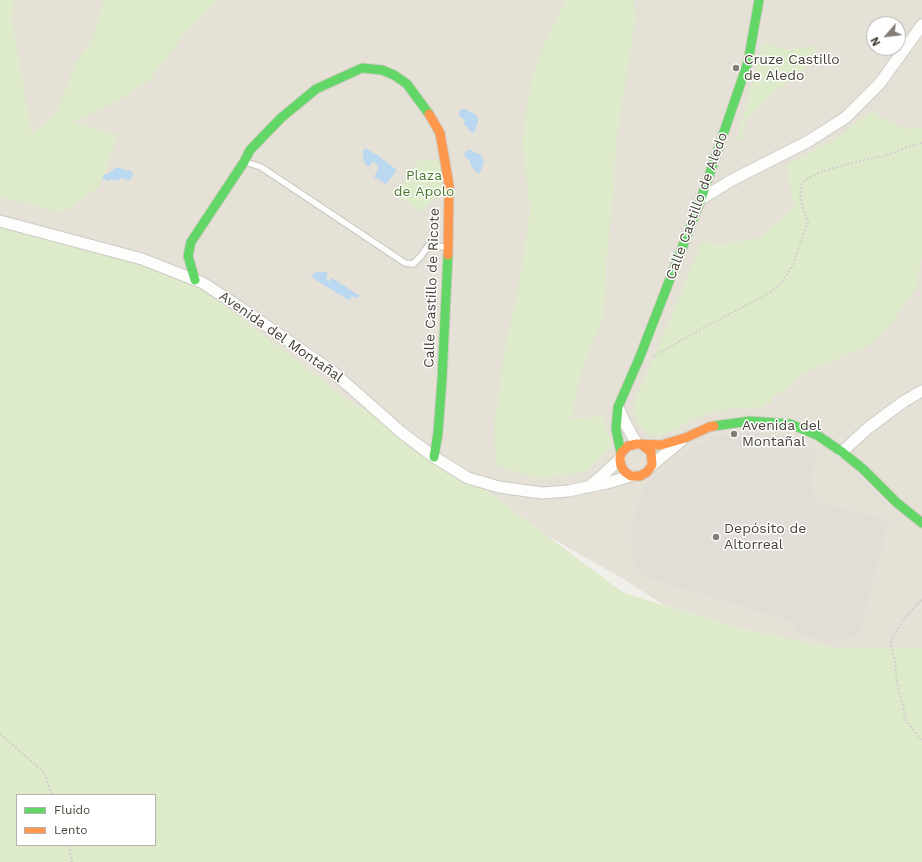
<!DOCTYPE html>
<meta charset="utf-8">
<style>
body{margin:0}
#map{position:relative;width:922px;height:862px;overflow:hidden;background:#f1efea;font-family:"Work Sans",sans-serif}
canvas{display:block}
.legend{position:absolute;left:16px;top:794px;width:140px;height:52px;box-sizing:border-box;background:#fff;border:1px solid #b5b3af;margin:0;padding:5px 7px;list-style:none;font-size:12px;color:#474136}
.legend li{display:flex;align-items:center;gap:8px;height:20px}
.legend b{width:20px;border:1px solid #b5b3af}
.north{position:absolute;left:866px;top:16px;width:40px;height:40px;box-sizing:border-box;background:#fff;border:1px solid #b5b3af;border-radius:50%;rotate:242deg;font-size:11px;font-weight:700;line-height:16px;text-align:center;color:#474136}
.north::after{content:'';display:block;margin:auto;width:14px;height:18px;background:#827e75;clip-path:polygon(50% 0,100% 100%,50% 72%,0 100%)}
</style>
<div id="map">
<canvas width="922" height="862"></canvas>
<ul class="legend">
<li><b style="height:5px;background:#63d668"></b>Fluido</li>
<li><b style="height:5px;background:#ff974d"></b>Lento</li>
</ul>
<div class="north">N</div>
</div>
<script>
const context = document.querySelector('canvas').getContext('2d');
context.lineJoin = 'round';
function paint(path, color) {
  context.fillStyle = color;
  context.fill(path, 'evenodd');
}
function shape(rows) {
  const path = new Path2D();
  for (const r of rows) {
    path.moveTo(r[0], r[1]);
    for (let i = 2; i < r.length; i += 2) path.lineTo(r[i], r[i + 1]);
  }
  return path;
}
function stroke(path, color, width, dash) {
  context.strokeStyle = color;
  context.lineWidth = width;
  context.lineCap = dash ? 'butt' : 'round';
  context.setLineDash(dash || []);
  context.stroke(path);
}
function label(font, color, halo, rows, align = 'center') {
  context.font = font + ' "Work Sans",sans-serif';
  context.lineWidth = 3;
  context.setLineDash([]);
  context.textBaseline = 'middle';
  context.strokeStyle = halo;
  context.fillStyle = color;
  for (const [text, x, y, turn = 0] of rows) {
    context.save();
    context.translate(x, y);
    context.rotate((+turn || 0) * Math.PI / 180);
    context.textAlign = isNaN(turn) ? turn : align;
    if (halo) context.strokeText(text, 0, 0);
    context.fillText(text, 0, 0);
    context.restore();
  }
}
const residential = shape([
 [0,0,922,0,922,648,834,648,742,629,664,605,620,577,548,536,460,472,0,221],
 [874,24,898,24,898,48,874,48]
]);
const industrial = shape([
 [752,432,789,437,818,451,810,477,817,502,889,520,858,637,832,641,798,633,788,620,651,579,640,571,633,561,631,527,644,485,693,447,723,435]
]);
const green = shape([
 [0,0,14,0,12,19,32,135,57,111,76,63,94,36,103,0,217,0,189,28,149,81,119,100,74,122,118,135,100,186,62,213,11,200,0,196],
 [566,0,634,0,635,23,616,142,614,188,607,254,604,314,580,375,572,419,603,416,612,446,586,472,539,479,496,465,494,426,505,348,518,290,530,211,522,141,531,80,546,39],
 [763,43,788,50,814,46,817,54,811,64,766,99,748,117,741,140,736,142],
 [873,110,881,117,903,128,910,129,922,127,922,260,920,262,918,281,916,289,907,302,887,329,866,347,801,374,795,382,789,388,772,397,772,403,765,403,764,407,736,408,721,411,697,418,666,434,661,435,655,436,649,434,643,430,637,424,633,414,636,397,653,360,702,242,715,244,725,244,761,237,794,207,786,165,835,139,851,127],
 [421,158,440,161,443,190,421,212,395,193],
 [0,221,175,268,359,408,369,404,624,593,742,629,834,648,922,648,922,862,0,862],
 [17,795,155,795,155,845,17,845]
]);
const water = shape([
 [461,109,466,109,469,112,475,114,478,118,478,122,474,133,470,131,464,124,465,120,460,117,459,113],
 [365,148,377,155,397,170,386,184,374,177,379,167,373,161,369,167,365,164,363,157,363,151],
 [467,150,472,150,475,153,480,154,483,158,484,163,479,174,476,172,470,164,470,160,466,158,464,154],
 [118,167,124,170,129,170,132,172,133,175,130,180,127,180,122,178,118,180,114,181,111,179,108,181,105,180,102,178,105,174,108,174,115,168],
 [316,272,328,272,326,278,329,282,332,278,360,296,356,298,352,296,350,301,311,277]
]);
const path = shape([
 [654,356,714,322,764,296,771,292,780,284,788,273,792,266,807,225,808,222,802,205,800,193,802,183,805,180,818,173,830,169,872,158,885,156,893,153,907,147,922,143],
 [922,600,919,602,903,620,892,638,891,646,895,661,896,675,899,692,903,704,905,719,922,741],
 [0,734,44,772,52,795],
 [69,845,72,862]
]);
const lane = shape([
 [245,162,261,167,405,263,413,264,421,256,428,246,447,247]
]);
const street = shape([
 [701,199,732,180,807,142,845,118,880,83,922,25],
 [0,221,142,259,203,283,244,310,333,372,401,432,434,457,468,478,499,487,542,493,568,491,587,487,607,483,631,476],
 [619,409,624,421,637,444],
 [842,452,868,428,903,402,922,391],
 [652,465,681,441],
 [591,485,604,474,620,459]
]);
const fast = shape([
 [195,280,188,256,191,242,244,162,250,150,281,118,316,89,362,68,382,70,394,75,407,84,429,114],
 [714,426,750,421,790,424,817,435,842,452,863,469,896,502,922,523],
 [621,453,616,429,618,407,639,359,701,199,748,62,759,0],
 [434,457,438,433,442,379,448,255]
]);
const slow = shape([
 [429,114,440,133,449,185,448,255],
 [641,444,651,452,652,465,647,472,640,476,631,476,625,472,621,466,620,459,621,453,628,446,637,444,661,445,685,438,709,427,714,426]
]);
const markers = [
 [736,68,4,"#827e75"],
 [734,434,4,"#827e75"],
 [716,537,4,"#827e75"]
];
const poiNames = [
 ["Cruze Castillo",744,60],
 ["de Aledo",744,76],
 ["Avenida del",742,426],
 ["Montañal",742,442],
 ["Depósito de",724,529],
 ["Altorreal",724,545]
];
const parkNames = [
 ["Plaza",424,176],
 ["de Apolo",424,192]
];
const streetNames = [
 ["Calle Castillo de Aledo",697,206,-70],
 ["Calle Castillo de Ricote",432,288,-88],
 ["Avenida del Montañal",281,337,35]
];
paint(residential, '#e5e1d7');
paint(industrial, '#e1ded8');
paint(green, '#ddebca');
paint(water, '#bad8ef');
stroke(lane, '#cdcbc6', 8);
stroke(street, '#cdcbc6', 13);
stroke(fast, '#d0ccc1', 11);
stroke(slow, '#d0ccc1', 11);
stroke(path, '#d1cfca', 2, [2, 2]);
stroke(lane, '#fdfdfc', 5.5);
stroke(street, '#fdfdfc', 11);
stroke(fast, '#63d668', 9);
stroke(slow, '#ff974d', 9);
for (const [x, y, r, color] of markers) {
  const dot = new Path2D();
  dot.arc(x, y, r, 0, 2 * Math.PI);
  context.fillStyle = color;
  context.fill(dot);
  stroke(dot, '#fff', 1.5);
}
label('14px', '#474136', '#fff', poiNames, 'left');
label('14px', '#457929', '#fff', parkNames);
label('14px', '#474136', '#fff', streetNames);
</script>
